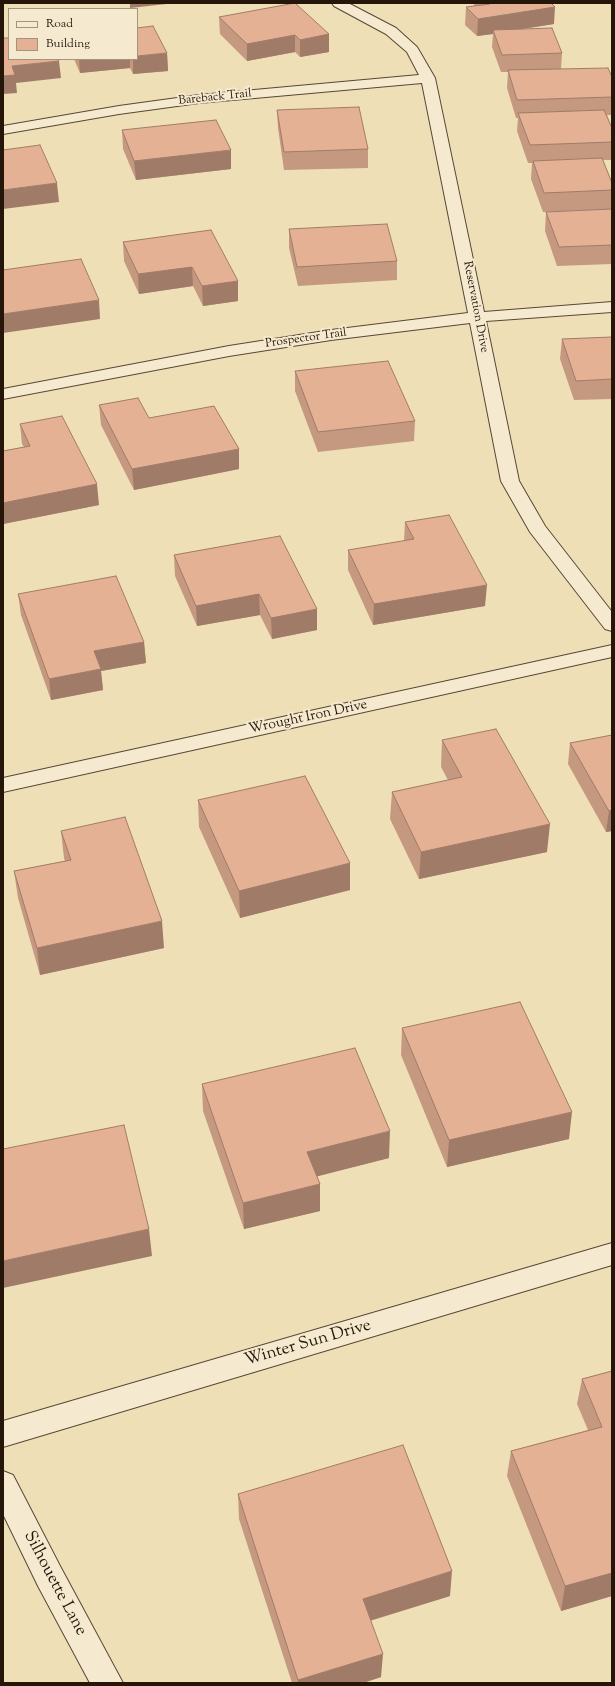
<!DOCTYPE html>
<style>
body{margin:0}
#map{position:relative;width:615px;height:1686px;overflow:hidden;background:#efdfb7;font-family:"Sorts Mill Goudy",serif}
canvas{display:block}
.frame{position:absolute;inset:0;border:4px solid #251609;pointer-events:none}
.legend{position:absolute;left:8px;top:8px;width:130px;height:52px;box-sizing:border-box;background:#f5ead0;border:1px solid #a29580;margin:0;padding:5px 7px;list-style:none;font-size:12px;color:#251609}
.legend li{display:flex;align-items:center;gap:8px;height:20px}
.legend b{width:20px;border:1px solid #a29580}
</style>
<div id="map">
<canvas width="615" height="1686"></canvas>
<div class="frame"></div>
<ul class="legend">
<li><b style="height:5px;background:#f5ead0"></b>Road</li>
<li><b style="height:11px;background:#e5b195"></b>Building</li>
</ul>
</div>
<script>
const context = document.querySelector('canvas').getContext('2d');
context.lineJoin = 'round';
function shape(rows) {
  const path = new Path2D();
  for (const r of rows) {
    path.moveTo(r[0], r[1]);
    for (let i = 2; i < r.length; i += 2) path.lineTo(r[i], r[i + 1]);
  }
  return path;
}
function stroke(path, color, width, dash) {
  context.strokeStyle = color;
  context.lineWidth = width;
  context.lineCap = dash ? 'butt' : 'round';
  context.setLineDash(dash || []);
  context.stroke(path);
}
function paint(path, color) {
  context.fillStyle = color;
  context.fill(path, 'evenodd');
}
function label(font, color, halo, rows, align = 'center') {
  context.font = font + ' "Sorts Mill Goudy",serif';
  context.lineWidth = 4;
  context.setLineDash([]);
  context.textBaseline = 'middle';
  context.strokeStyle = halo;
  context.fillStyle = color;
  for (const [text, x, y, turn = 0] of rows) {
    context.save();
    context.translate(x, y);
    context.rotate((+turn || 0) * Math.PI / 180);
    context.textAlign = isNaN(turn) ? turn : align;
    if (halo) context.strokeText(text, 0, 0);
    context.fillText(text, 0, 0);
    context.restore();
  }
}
const minor = shape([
 [332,3,348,3,396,28,417,47,435,78,484,312,612,302,612,312,486,321,519,481,545,526,612,612,612,631,605,629,530,532,501,481,470,323,331,340,229,356,3,399,3,389,229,346,331,330,468,313,422,83,199,103,119,114,3,134,3,126,119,106,199,95,419,75,407,52,386,34,334,6,332,3],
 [612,645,612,657,3,792,3,778,612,645],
 [612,1243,612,1265,3,1447,3,1421,612,1243],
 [3,1471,13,1475,60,1566,123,1683,90,1683,38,1586,3,1514,3,1471]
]);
const wall = shape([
 [474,3,551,3,554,24,524,29,562,53,561,69,612,77,612,115,607,115,612,128,612,160,603,160,612,183,612,209,543,212,531,179,532,163,528,163,517,131,518,118,516,118,507,88,508,72,501,72,492,47,493,34,477,36,465,25,466,7,474,6],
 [219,17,329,34,329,52,300,57,295,52,247,61,220,34],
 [167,53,168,71,133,74,130,68,80,73,74,59,137,59],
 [277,110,368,149,368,168,284,170,278,128],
 [122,130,231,169,136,180,123,149],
 [612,209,612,264,557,266,545,231,546,212],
 [289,229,397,261,397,280,298,286,289,248],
 [211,230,238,301,203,306,193,286,139,294,124,261,123,242],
 [612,337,612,399,574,400,560,359,562,339],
 [295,371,415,421,414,441,318,452,295,391],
 [99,405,149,418,239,469,134,490,101,425],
 [20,424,99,505,3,524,3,451,24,447,22,444],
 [405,522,485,606,373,625,348,570,348,550,404,541],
 [280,536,317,630,272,639,260,615,197,626,175,576,174,555],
 [18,594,144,642,146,663,101,671,103,690,51,700,21,615],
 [612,735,612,831,606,832,568,764,570,743],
 [442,740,547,852,419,879,390,819,392,792,448,780,441,767],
 [198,800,350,890,240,918,199,827],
 [61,831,164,948,40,975,18,898,14,871,65,861,64,858],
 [402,1028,569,1139,447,1167,401,1055],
 [202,1084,389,1158,317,1176,320,1184,320,1211,244,1229,203,1111],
 [612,1371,612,1596,561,1611,507,1476,511,1451,588,1430,577,1404,582,1379],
 [238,1494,450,1596,370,1621,381,1677,363,1683,292,1683,239,1519]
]);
const shadedWall = shape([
 [130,3,176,3,130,8],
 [555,7,554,24,494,33,493,30,493,34,477,36,478,19],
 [329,34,329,52,300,57,300,40],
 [295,35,295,52,247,61,247,44],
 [167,53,168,71,133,74,133,59,137,59,137,56],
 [79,59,130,59,130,68,80,73],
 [59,61,61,78,16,83,17,93,3,94,3,76,12,66],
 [231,150,231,169,136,180,134,161],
 [57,183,59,202,3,209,3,190],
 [192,267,193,286,139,294,138,274],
 [238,281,238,301,203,306,202,286],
 [99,300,100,319,3,333,3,314],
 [239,449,239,469,134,490,132,469],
 [97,484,99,505,3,524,3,503],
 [487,585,485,606,373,625,374,604],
 [259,594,260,615,197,626,196,606],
 [317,609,317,630,272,639,271,618],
 [144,642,146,663,101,671,103,690,51,700,49,679,94,651],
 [612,810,612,831,606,832,609,811],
 [550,824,547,852,419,879,421,852],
 [350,863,350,890,240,918,239,891],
 [162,921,164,948,40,975,37,948],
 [572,1112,569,1139,447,1167,449,1140],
 [390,1131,389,1158,307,1179,307,1152],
 [320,1184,320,1211,244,1229,243,1203],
 [149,1229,152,1256,3,1288,3,1261],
 [452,1571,450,1596,362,1623,363,1599],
 [612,1573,612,1596,561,1611,565,1586],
 [383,1654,381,1677,363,1683,298,1683,298,1680]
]);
const building = shape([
 [295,3,329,34,300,40,295,35,247,44,219,17,295,3],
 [489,3,551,3,555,7,478,19,466,7,490,4,489,3],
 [153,26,167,53,137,56,137,28,153,26],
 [552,28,562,53,502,55,493,30,552,28],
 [3,38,9,38,9,59,58,59,59,61,12,66,15,75,3,76,3,38],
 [608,68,612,77,612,97,517,100,508,70,608,68],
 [359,107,368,149,284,152,277,110,359,107],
 [604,110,612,128,612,142,530,145,518,113,604,110],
 [216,120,231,150,134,161,122,130,216,120],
 [40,145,57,183,3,190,3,150,40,145],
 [602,158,612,183,612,190,544,193,533,161,602,158],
 [612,209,612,245,559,247,546,212,612,209],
 [387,224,397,261,297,267,289,229,387,224],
 [211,230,238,281,202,286,192,267,138,274,123,242,211,230],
 [81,259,99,300,3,314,3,270,81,259],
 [612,337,612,379,576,381,562,339,612,337],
 [388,361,415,421,318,432,295,371,388,361],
 [138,398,149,418,214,406,239,449,132,469,99,405,138,398],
 [62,416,97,484,3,503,3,451,30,446,20,424,62,416],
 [449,515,487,585,374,604,348,550,414,539,405,522,449,515],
 [280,536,317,609,271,618,259,594,196,606,174,555,280,536],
 [116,576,144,642,94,651,101,669,49,679,18,594,116,576],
 [496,729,550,824,421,852,392,792,462,777,442,740,496,729],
 [612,735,612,810,609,811,570,743,612,735],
 [305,776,350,863,239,891,198,800,305,776],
 [125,817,162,921,37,948,14,871,71,860,61,831,125,817],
 [520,1002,572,1112,449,1140,402,1028,520,1002],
 [355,1048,390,1131,307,1152,320,1184,243,1203,202,1084,355,1048],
 [124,1125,149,1229,3,1261,3,1149,124,1125],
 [612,1371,612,1573,565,1586,511,1451,602,1427,582,1379,612,1371],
 [403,1445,452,1571,363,1599,383,1654,298,1680,238,1494,403,1445]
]);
const farStreetnames = [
 ["Bareback Trail",215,98,-6],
 ["Reservation Drive",475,307,79],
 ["Prospector Trail",306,339,-8]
];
const streetNames = [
 ["Wrought Iron Drive",308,718,-12]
];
const nearStreetnames = [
 ["Winter Sun Drive",308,1344,-16],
 ["Silhouette Lane",54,1584,62]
];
stroke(minor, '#584834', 2);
paint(minor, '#f5ead0');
paint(wall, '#c59880');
paint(shadedWall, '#a07c68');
paint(building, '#e5b195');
stroke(building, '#a07c68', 1);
label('12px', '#251609', '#f5ead0', farStreetnames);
label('14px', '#251609', '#f5ead0', streetNames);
label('17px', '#251609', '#f5ead0', nearStreetnames);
</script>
